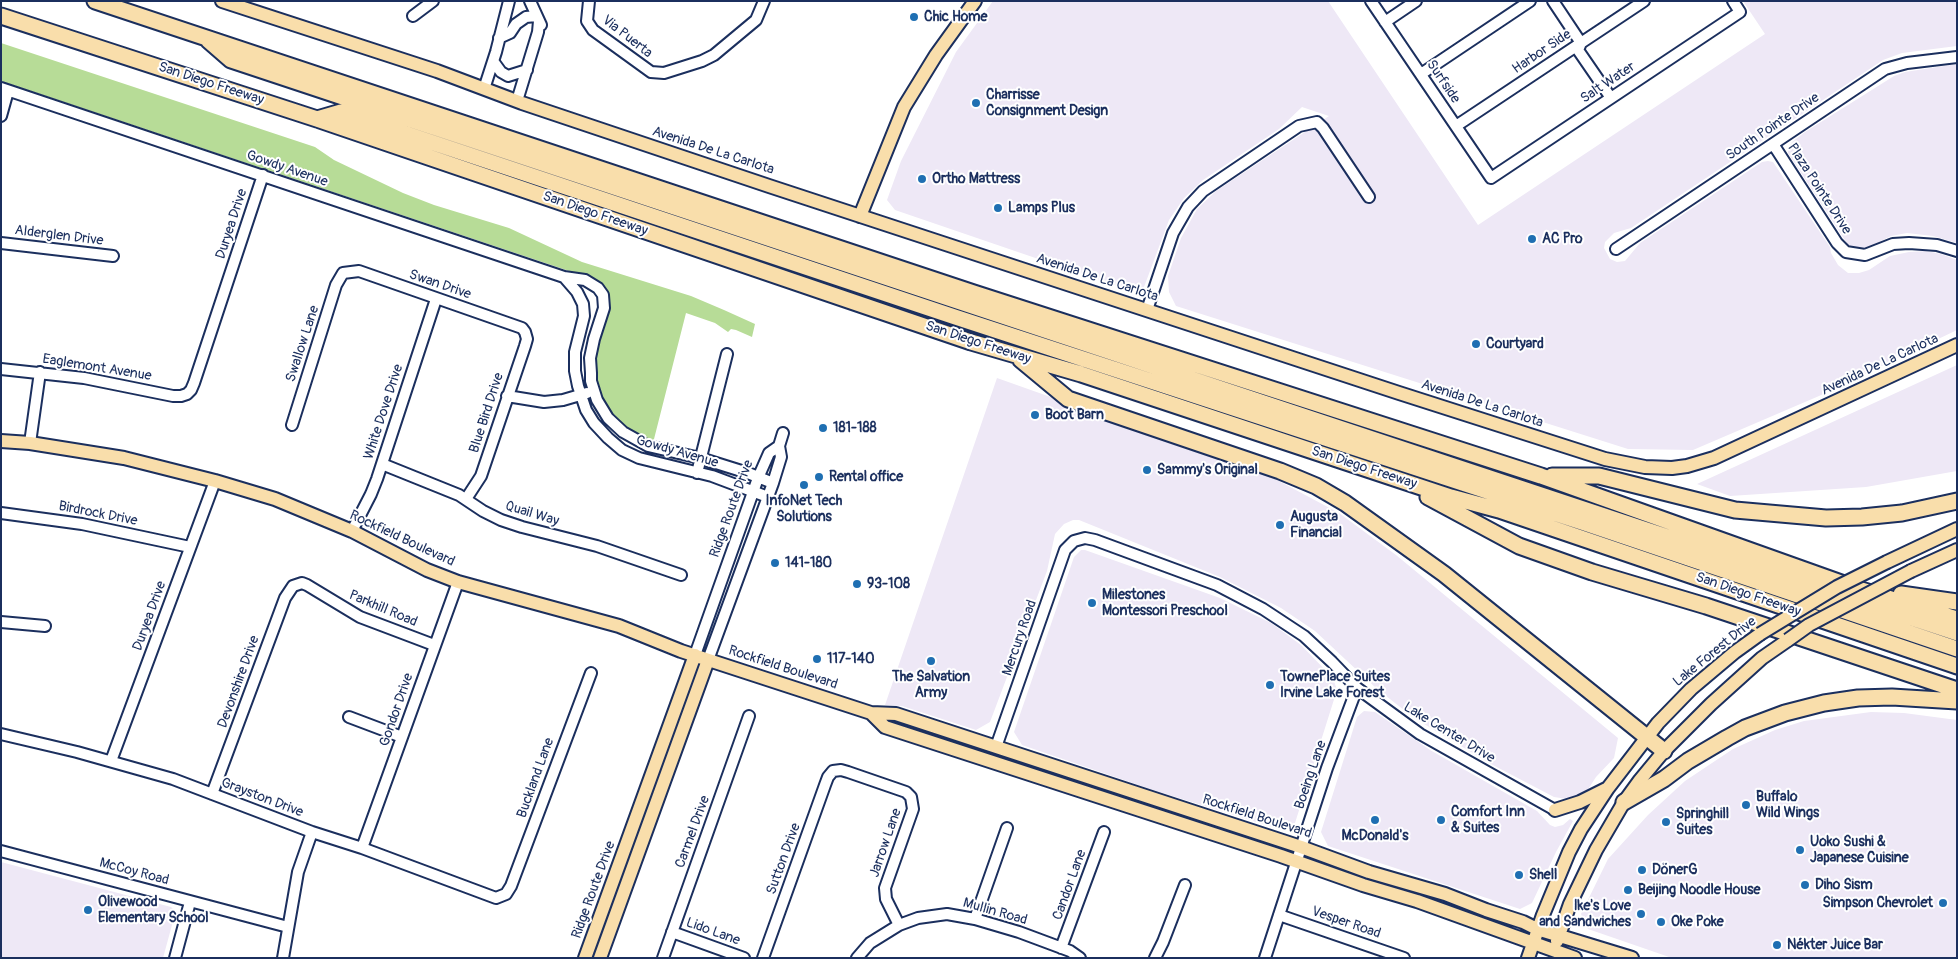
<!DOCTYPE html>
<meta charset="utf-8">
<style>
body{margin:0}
#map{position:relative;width:1958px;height:959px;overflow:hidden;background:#fff;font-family:Pangolin,sans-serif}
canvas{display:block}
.frame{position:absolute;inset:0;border:2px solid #1b2f5e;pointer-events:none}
</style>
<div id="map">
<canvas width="1958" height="959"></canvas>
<div class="frame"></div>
</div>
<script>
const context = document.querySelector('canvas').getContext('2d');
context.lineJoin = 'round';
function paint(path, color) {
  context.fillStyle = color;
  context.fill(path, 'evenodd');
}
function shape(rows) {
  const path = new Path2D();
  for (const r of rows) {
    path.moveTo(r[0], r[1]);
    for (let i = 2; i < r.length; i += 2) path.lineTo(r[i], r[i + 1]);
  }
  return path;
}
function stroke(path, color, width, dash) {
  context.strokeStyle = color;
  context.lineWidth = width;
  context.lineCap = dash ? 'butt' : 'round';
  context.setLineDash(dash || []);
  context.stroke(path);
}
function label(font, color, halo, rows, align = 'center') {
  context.font = font + ' Pangolin,sans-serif';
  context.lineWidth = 4;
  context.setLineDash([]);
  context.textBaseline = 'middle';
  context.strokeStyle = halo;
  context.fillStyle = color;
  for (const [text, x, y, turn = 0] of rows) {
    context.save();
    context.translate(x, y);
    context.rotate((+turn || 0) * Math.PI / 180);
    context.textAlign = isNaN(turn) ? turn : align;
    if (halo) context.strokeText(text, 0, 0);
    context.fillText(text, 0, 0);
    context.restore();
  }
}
const built = shape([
 [993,1,1328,1,1478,225,1765,34,1743,1,1957,1,1957,46,1902,53,1883,60,1631,228,1614,233,1605,242,1604,248,1610,259,1617,262,1625,261,1640,243,1762,162,1768,161,1773,162,1830,247,1831,253,1838,265,1848,273,1859,273,1869,270,1890,256,1909,252,1926,251,1941,254,1957,260,1957,330,1819,396,1693,450,1628,449,1176,306,1169,292,1168,276,1181,238,1197,209,1216,191,1329,116,1302,107,1279,129,1203,180,1184,198,1169,220,1144,287,1132,291,895,210,887,200,901,161,956,52],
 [1957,64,1957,243,1933,236,1907,233,1891,236,1867,248,1856,251,1850,248,1788,153,1788,148,1792,142,1805,132,1894,76,1905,72],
 [1957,365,1957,471,1866,487,1730,496,1697,484],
 [997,378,1262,472,1339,513,1396,555,1618,738,1614,758,1596,777,1585,794,1574,800,1554,797,1491,764,1414,718,1376,688,1315,631,1281,608,1220,577,1079,520,1073,520,1064,524,1055,534,1047,571,990,722,976,730,902,706,885,705],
 [1081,550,1085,550,1220,598,1271,623,1301,645,1333,678,1337,690,1295,823,1282,830,1153,790,1022,745,1014,732,1074,557],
 [1364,711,1375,712,1430,750,1537,811,1550,825,1555,827,1563,825,1570,819,1573,821,1556,852,1532,903,1520,909,1328,846,1321,832,1357,717],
 [1871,712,1904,713,1957,720,1957,958,1672,958,1588,929,1581,914,1608,859,1648,815,1685,781,1733,749,1775,730,1804,721],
 [1,862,171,907,175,911,175,914,163,958,1,958]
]);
const green = shape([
 [1,43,315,147,334,160,403,193,434,205,509,228,582,262,691,296,724,310,755,324,752,337,736,330,731,329,728,332,715,323,686,313,653,443,640,437,621,425,607,409,599,391,595,372,595,352,608,306,597,283,569,271,1,81]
]);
const minor = shape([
 [530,1,541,25],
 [589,1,587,21,593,30,651,72,664,73,702,61,714,55,756,20,764,1],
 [1371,1,1491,178,1740,12,1733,1],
 [1553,1,1581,43,1578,50,1611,98],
 [413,16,433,1],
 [1385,22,1416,1],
 [499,38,510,33,516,24,526,17,536,16],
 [493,61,501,72,508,76,527,70],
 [1421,74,1530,1],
 [1,88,564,277,585,280,598,288,603,295,604,308,594,339,590,358,591,373,591,381,597,400,608,418,623,432,648,446,700,458,748,473,773,483],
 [484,89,496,52,509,1],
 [517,101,538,32,539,21],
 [1,116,8,91],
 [1456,126,1644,1],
 [1773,144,1837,243,1846,252,1865,255,1893,244,1909,243,1937,245,1957,251],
 [1,243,113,256],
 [1616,249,1885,69,1907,63,1957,57],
 [564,277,577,292,583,304,584,316,575,352,575,371,578,386,586,410,594,423,608,438,622,450,639,458,712,476,768,497],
 [1147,310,1173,233,1188,207,1203,191,1299,126,1317,122,1323,128,1369,197],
 [1,369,84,378,173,396,181,396,187,394,191,390,194,383,263,175],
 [507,396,544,402,563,400,587,393],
 [292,425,336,285,343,273,359,271,522,328,525,332,527,339,525,346,481,476,466,499],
 [30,443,40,372],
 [382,464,459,495,483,511,501,520,522,527,597,546,681,575],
 [697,473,727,354],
 [1,513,82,524,190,547],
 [352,531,371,494,377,479,436,299],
 [1,622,45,626],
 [695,655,758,478,769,453,779,446],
 [708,660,773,483,781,457,779,446,783,433],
 [349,717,402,737],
 [1,734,77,752,173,779,312,832,362,848,496,898,506,894,511,886,591,673],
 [996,747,1065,550,1074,541,1085,538,1095,540,1217,585,1263,609,1304,636,1332,662,1357,688,1420,734,1555,810],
 [111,761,215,481],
 [212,794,285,598,293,586,302,583,307,585,360,617,434,645],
 [362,848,458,582],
 [1,851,288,927],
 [1279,915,1404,958],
 [975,919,1007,828],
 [672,932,744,958],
 [1061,948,1104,832],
 [175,958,190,902],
 [283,958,298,872,312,832],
 [663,958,749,716],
 [763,958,825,785,828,777,833,771,841,770,848,772,906,792,911,797,913,809,885,888,886,899,899,925],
 [857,958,870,943,899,925,918,918,947,914,975,919,1019,932,1070,951,1080,958],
 [1155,958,1163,942,1185,885],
 [1265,958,1327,768,1357,688]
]);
const major = shape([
 [222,1,437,71,522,103,769,186,1399,393,1605,459,1645,467,1672,468,1687,466,1714,458,1957,345],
 [860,216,904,107,936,55,975,1],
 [1,441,30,443,124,458,215,481,275,499,352,531,427,570,458,582,619,626,681,651,871,713,896,714,1301,847,1369,872,1445,894,1486,910,1523,922,1537,929,1632,958],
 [1887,562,1957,529],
 [1911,571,1957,550],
 [871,713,885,727,1281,856,1363,885,1417,901,1575,958],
 [1555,810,1580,802,1606,789],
 [1557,941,1570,904,1596,850,1624,802,1640,780,1664,751,1711,704,1762,658,1788,640],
 [585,958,695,655],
 [600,958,708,660],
 [1528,958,1543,915,1569,852,1581,829,1608,788,1658,723,1691,689,1735,652,1760,634]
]);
const highway = shape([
 [95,1,974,293,1541,476,1858,589,1957,619],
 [1,16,317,119,971,342,1081,374,1451,497,1499,510,1957,666],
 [208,40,231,60,1957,633],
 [317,119,341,112,955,317,1585,523,1957,649],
 [1021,360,1068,399,1280,471,1316,486,1345,503,1444,574,1664,751],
 [1552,476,1599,476,1735,510,1826,518,1862,517,1902,513,1957,501],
 [1428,497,1519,546,1592,572,1706,606,1957,690],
 [1901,594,1957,602],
 [1624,802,1664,779,1688,761,1727,738,1745,728,1785,713,1824,703,1858,698,1892,697,1957,701]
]);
const majorBridge = shape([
 [1760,634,1837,587,1887,562],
 [1788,640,1809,625,1911,571]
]);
const markers = [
 [914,17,5,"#1f6fb2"],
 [976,103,5,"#1f6fb2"],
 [922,179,5,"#1f6fb2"],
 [998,208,5,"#1f6fb2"],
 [1532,239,5,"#1f6fb2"],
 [1476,344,5,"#1f6fb2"],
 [1035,415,5,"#1f6fb2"],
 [823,428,5,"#1f6fb2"],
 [1147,470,5,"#1f6fb2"],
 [819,477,5,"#1f6fb2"],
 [804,485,5,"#1f6fb2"],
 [1280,525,5,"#1f6fb2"],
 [775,563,5,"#1f6fb2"],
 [857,584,5,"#1f6fb2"],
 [1092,603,5,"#1f6fb2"],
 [817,659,5,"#1f6fb2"],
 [931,661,5,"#1f6fb2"],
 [1270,685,5,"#1f6fb2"],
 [1746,805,5,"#1f6fb2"],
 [1375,820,5,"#1f6fb2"],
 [1441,820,5,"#1f6fb2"],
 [1666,822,5,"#1f6fb2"],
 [1800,850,5,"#1f6fb2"],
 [1642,870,5,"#1f6fb2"],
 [1519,875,5,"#1f6fb2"],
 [1805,885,5,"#1f6fb2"],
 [1628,890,5,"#1f6fb2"],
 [1943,903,5,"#1f6fb2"],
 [88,910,5,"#1f6fb2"],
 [1641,914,5,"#1f6fb2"],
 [1661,922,5,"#1f6fb2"],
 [1777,945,5,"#1f6fb2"]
];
const poiNames = [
 ["Chic Home",924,17],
 ["Charrisse",986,95],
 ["Consignment Design",986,111],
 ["Ortho Mattress",932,179],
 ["Lamps Plus",1008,208],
 ["AC Pro",1542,239],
 ["Courtyard",1486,344],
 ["Boot Barn",1045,415],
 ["181-188",833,428],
 ["Sammy's Original",1157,470],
 ["Rental office",829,477],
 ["InfoNet Tech",804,501,"center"],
 ["Solutions",804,517,"center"],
 ["Augusta",1290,517],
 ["Financial",1290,533],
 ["141-180",785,563],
 ["93-108",867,584],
 ["Milestones",1102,595],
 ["Montessori Preschool",1102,611],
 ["117-140",827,659],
 ["The Salvation",931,677,"center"],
 ["Army",931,693,"center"],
 ["TownePlace Suites",1280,677],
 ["Irvine Lake Forest",1280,693],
 ["Buffalo",1756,797],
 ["Wild Wings",1756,813],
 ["Comfort Inn",1451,812],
 ["& Suites",1451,828],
 ["Springhill",1676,814],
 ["Suites",1676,830],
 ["McDonald's",1375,836,"center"],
 ["Uoko Sushi &",1810,842],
 ["Japanese Cuisine",1810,858],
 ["DönerG",1652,870],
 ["Shell",1529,875],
 ["Diho Sism",1815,885],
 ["Beijing Noodle House",1638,890],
 ["Olivewood",98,902],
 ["Elementary School",98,918],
 ["Simpson Chevrolet",1933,903,"right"],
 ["Ike's Love",1631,906,"right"],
 ["and Sandwiches",1631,922,"right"],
 ["Oke Poke",1671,922],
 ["Nékter Juice Bar",1787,945]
];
const streetNames = [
 ["Via Puerta",627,37,38],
 ["Harbor Side",1542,52,-34],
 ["Surfside",1443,82,56],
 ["Salt Water",1608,83,-34],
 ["San Diego Freeway",211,84,18],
 ["South Pointe Drive",1773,127,-34],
 ["Avenida De La Carlota",713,151,18],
 ["Gowdy Avenue",287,169,19],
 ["Plaza Pointe Drive",1819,189,57],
 ["San Diego Freeway",595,214,19],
 ["Duryea Drive",232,224,-72],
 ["Alderglen Drive",59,236,7],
 ["Avenida De La Carlota",1097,278,18],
 ["Swan Drive",440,285,19],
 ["San Diego Freeway",978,343,18],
 ["Swallow Lane",303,344,-72],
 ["Avenida De La Carlota",1880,365,-25],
 ["Eaglemont Avenue",97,368,9],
 ["Avenida De La Carlota",1482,404,18],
 ["White Dove Drive",384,412,-72],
 ["Blue Bird Drive",487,413,-72],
 ["Gowdy Avenue",677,452,16],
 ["San Diego Freeway",1364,468,18],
 ["Ridge Route Drive",732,509,-70],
 ["Birdrock Drive",98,514,11],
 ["Quail Way",532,514,17],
 ["Rockfield Boulevard",402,539,25],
 ["San Diego Freeway",1748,595,19],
 ["Parkhill Road",383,609,23],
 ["Duryea Drive",150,616,-70],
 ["Mercury Road",1020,638,-71],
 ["Lake Forest Drive",1715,652,-39],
 ["Rockfield Boulevard",783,668,18],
 ["Devonshire Drive",239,682,-70],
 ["Gondor Drive",397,710,-71],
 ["Lake Center Drive",1449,733,31],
 ["Boeing Lane",1311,775,-71],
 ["Buckland Lane",536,778,-70],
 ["Grayston Drive",262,798,21],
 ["Rockfield Boulevard",1257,817,18],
 ["Carmel Drive",693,832,-70],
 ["Jarrow Lane",886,843,-71],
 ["Sutton Drive",784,859,-70],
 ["McCoy Road",134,872,15],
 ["Candor Lane",1070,885,-70],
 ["Ridge Route Drive",594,890,-70],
 ["Mullin Road",995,912,16],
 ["Vesper Road",1346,923,19],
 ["Lido Lane",713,932,20]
];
paint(built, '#eee8f6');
paint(green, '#b7dc97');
stroke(minor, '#1b2f5e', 14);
stroke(major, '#1b2f5e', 16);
stroke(highway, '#1b2f5e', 19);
stroke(minor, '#fff', 10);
stroke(major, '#f9deab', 12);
stroke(highway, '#f9deab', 15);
stroke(majorBridge, '#1b2f5e', 16, []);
stroke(majorBridge, '#f9deab', 12);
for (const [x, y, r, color] of markers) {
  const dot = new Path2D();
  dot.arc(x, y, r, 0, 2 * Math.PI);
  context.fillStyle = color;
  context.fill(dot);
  stroke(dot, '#fff', 2);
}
label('bold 14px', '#1b2f5e', '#fff', poiNames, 'left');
label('14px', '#1b2f5e', '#fff', streetNames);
</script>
